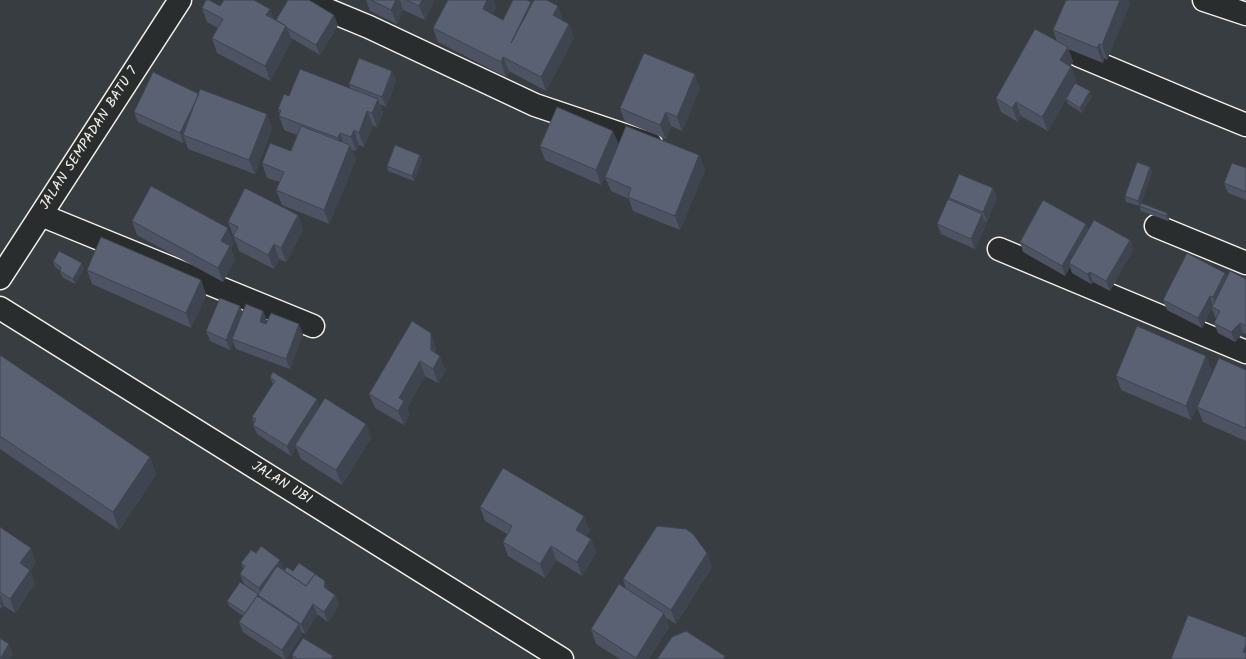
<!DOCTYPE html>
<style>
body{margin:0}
canvas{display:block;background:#383d42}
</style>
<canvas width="1246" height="659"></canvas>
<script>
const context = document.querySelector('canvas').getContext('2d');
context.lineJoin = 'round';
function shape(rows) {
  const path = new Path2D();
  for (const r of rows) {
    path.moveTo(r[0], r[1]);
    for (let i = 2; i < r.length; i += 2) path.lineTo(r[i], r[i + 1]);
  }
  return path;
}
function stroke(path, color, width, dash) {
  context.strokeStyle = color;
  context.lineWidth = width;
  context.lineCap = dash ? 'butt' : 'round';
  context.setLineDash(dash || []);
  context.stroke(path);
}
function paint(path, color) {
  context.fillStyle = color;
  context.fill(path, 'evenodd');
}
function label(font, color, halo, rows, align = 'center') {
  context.font = font + ' Kalam,sans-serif';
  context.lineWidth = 3;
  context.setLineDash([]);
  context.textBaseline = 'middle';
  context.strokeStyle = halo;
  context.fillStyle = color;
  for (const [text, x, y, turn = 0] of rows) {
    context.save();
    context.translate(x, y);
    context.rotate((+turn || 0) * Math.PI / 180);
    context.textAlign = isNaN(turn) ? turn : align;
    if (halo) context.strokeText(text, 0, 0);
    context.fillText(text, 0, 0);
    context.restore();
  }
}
const minor = shape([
 [304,0,369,27,535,105,651,144],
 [1204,0,1246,14],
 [1078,55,1197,105,1246,125],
 [41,215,313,326],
 [1156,226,1246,263],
 [999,249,1246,352],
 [0,278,180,0],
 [0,308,562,659]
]);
const wall = shape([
 [366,0,434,0,425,20,403,10,397,24,370,11],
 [448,0,493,0,496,8,492,14,503,20,532,4,563,20,563,21,569,24,574,38,546,91,509,71,506,77,438,42,433,28],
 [1130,3,1107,60,1104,58,1103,63,1068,49,1073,62,1070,66,1071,67,1076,81,1048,131,1021,116,1018,122,1001,112,996,98,1057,41,1053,30],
 [220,6,270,9,274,20,276,20,338,25,320,55,291,38,292,40,270,81,217,53,212,38,218,28,207,22,202,8],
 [392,71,396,81,386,107,380,104,383,113,377,128,373,125,364,147,359,145,356,151,352,150,356,159,329,224,282,205,276,190,280,182,267,178,262,163,291,151,297,135,284,130,279,116,280,114,278,109,289,96,350,88,349,84],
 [700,88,682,131,671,126,666,139,625,122,620,108],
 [199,94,267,114,272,129,255,174,188,149,185,140,183,143,138,122,134,112],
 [1092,97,1082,113,1068,104,1066,99],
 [618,144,699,155,705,170,680,230,633,211,629,199,611,191,605,177,613,159,601,185,545,160,540,146],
 [422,160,414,181,388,171,387,166],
 [1246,168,1246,200,1228,193,1224,183],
 [1152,172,1141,203,1167,213,1169,218,1168,221,1141,211,1140,206,1126,202,1125,196],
 [993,188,997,198,987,222,985,221,986,224,975,249,941,234,937,224,949,200,949,198],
 [298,215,303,230,286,262,279,259,274,269,239,251,228,222],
 [132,221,234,242,231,248,235,260,223,282,137,235],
 [1086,224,1088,230,1130,240,1133,250,1110,291,1093,282,1091,284,1072,273,1070,267,1065,276,1023,252,1020,242],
 [53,262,84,268,75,284,62,277,60,271,55,267],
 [87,270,201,280,206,295,191,328,92,284],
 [1225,273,1227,277,1246,279,1246,334,1243,333,1235,342,1218,333,1214,323,1217,318,1215,317,1212,308,1202,328,1167,310,1163,300],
 [263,311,267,321,266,324,303,334,290,369,236,349,233,342,230,350,210,341,206,331,242,312],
 [436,347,436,353,446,370,438,383,425,376,407,408,409,415,404,425,375,408,369,394],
 [0,355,150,457,156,475,119,530,0,449],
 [1212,370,1191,420,1121,390,1116,376],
 [1246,370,1246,441,1203,422,1197,407],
 [270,377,317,399,319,407,366,424,371,438,342,485,301,459,296,447,291,456,257,434,253,425,254,423,252,417,273,385],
 [480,507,590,530,586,536,591,539,596,553,582,576,556,560,545,578,508,556,503,542,507,534,485,521],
 [0,527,36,562,30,571,35,584,15,613,4,606,2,609,0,607],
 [256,553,284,570,283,570,293,571,329,591,335,595,339,605,328,622,317,614,305,634,301,632,302,634,286,659,284,659,243,632,239,622,243,616,229,606,227,601,255,592,244,584,240,574,243,569,241,563],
 [707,553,712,567,676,624,666,618,669,627,649,659,620,659,596,644,591,629,626,589,623,579],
 [292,655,297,659,293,659]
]);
const shadedWall = shape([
 [396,0,400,0,403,10,397,24,391,10],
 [422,0,434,0,425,20,419,6],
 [487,0,493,0,496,8,488,23,483,9],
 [1120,0,1129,0,1130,3,1107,60,1102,45],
 [531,2,536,17,511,43],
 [558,6,563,20,558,30,553,15],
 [270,9,275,23,266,15],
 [334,15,338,25,320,55,316,45],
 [569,24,574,38,546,91,541,77],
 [286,26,292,40,270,81,265,66],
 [1099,44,1104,58,1103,63,1097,48],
 [1068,47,1073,62,1065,75,1060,60],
 [503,57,509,71,506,77,501,62],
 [1071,67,1076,81,1048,131,1042,117],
 [392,71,396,81,386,107,382,97],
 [695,74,700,88,682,131,677,117],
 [1090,91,1092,97,1082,113,1080,108],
 [199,94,183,135,185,140,183,143,180,133],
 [378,99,383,113,377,128,372,113],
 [1016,102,1021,116,1018,122,1012,108],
 [367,111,373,125,364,147,359,133],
 [666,112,671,126,666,139,660,125],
 [267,114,272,129,255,174,249,160],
 [354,130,359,145,356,151,351,137],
 [613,131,619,145,601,185,596,170],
 [340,133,345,148,343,153,338,138],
 [350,145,356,159,329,224,324,210],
 [420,155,422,160,414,181,412,176],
 [699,155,705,170,680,230,675,216],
 [1150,167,1152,172,1140,206,1138,201],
 [993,188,997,198,987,222,983,212],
 [1167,213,1169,218,1168,221,1166,216],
 [982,214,986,224,975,249,971,239],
 [298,215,303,230,286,262,281,248],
 [1086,224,1089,234,1069,263,1070,267,1065,276,1062,266],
 [228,228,234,242,231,248,235,260,223,282,218,268,221,241],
 [1130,240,1133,250,1110,291,1106,281],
 [274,244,279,259,274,269,268,255],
 [82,263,84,268,75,284,73,279],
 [1090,272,1093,282,1091,284,1087,274],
 [1225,273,1229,283,1217,307,1213,297],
 [201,280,206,295,191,328,186,313],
 [1210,296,1213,306,1212,307,1212,308,1202,328,1198,318],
 [240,306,244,316,232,339,233,342,230,350,226,340],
 [263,311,267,321,263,332,260,322],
 [1240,323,1243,333,1235,342,1231,332],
 [299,324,303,334,290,369,286,359],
 [431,333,436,347,436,364,440,356,446,370,438,383,433,369,431,350],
 [1206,356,1212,370,1191,420,1186,406],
 [420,361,425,376,407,408,409,415,404,425,398,411,399,398],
 [317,399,320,409,295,445,296,447,291,456,287,446],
 [366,424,371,438,342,485,336,470],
 [150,457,156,475,119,530,113,512],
 [584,516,590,530,581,545,576,530],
 [591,539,596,553,582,576,577,562],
 [551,546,556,560,545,578,540,564],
 [31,548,36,562,30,571,35,584,15,613,10,599,20,563],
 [707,553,712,567,676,624,671,610],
 [280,560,284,570,263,598,259,588],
 [325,581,329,591,324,587],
 [0,594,4,606,2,609,0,602],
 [335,595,339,605,328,622,324,612],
 [313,604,317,614,305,634,301,624],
 [664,613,669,627,649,659,636,659,636,658],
 [299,624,302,634,286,659,285,659,282,650],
 [9,644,13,654,10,659,0,659],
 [1246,645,1246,659,1243,652]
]);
const building = shape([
 [206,0,209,0,220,6,224,0,254,0,270,9,266,15,286,26,265,66,212,38,223,19,202,8,206,0],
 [288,0,309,0,334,15,316,45,287,28,286,26,276,20,288,0],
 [371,0,396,0,391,10,371,0],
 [407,0,422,0,419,6,407,0],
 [448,0,487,0,483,9,503,20,513,0,527,0,531,2,511,43,534,0,547,0,558,6,553,15,569,24,541,77,503,57,501,62,433,28,448,0],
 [1066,0,1120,0,1102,45,1099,44,1097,48,1053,30,1066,0],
 [1035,29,1068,47,1060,60,1071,67,1042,117,1016,102,1012,108,996,98,1035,29],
 [644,53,695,74,677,117,666,112,660,125,620,108,644,53],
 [359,58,392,71,382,97,349,84,359,58],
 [300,69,378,99,372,113,367,111,359,133,354,130,351,137,340,133,338,138,279,116,281,110,278,109,284,94,289,96,300,69],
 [153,72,199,94,180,133,134,112,153,72],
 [1075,83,1090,91,1080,108,1066,99,1075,83],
 [200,89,267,114,249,160,183,135,200,89],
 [557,107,613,131,596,170,540,146,557,107],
 [301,126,350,145,324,210,276,190,284,172,262,163,270,143,291,151,301,126],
 [626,126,699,155,675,216,628,197,631,188,605,177,626,126],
 [395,145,420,155,412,176,387,166,395,145],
 [1137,162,1150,167,1138,201,1125,196,1137,162],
 [1232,163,1246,168,1246,192,1224,183,1232,163],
 [959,174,993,188,983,212,949,198,959,174],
 [151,186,228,228,221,241,230,246,218,268,132,221,151,186],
 [245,188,298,215,281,248,274,244,268,255,233,236,238,227,228,222,245,188],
 [948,199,982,214,971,239,937,224,948,199],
 [1043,200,1086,224,1062,266,1020,242,1043,200],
 [1141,203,1167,213,1166,216,1140,206,1141,203],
 [1094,220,1130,240,1106,281,1090,272,1087,274,1069,263,1094,220],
 [101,237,201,280,186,313,87,270,101,237],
 [59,251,82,263,73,279,60,271,61,267,53,262,59,251],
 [1187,253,1225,273,1213,297,1210,296,1198,318,1163,300,1187,253],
 [1230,271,1246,279,1246,326,1240,323,1231,332,1214,323,1220,311,1212,307,1230,271],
 [220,298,240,306,226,340,206,331,220,298],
 [246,304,263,311,260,322,266,324,271,313,299,324,286,359,232,339,246,304],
 [412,321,431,333,431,350,440,356,433,369,420,361,399,398,404,401,398,411,369,394,412,321],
 [1137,326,1206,356,1186,406,1116,376,1137,326],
 [0,355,150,457,113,512,0,436,0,355],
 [1219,358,1246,370,1246,425,1245,428,1197,407,1219,358],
 [273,372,317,399,287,446,253,425,256,419,252,417,275,381,270,377,273,372],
 [325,398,366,424,336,470,295,445,325,398],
 [503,468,584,516,576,530,591,539,577,562,551,546,540,564,503,542,512,526,480,507,503,468],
 [657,526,686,529,693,534,707,553,671,610,623,579,657,526],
 [0,527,31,548,20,563,30,570,10,599,0,592,0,527],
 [261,546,280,560,259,588,240,574,245,566,241,563,251,550,256,553,261,546],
 [299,563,317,575,315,574,306,586,284,571,287,567,293,571,299,563],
 [277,566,306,586,315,574,325,581,324,587,335,595,324,612,313,604,301,624,258,595,277,566],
 [240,582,258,594,258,595,259,597,257,596,245,613,227,601,240,582],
 [619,584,664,613,636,658,591,629,619,584],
 [257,596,299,624,282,650,239,622,257,596],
 [1188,615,1246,637,1246,645,1243,652,1246,653,1246,659,1171,659,1188,615],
 [686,631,725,656,723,659,657,659,672,637,686,631],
 [0,638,9,644,0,659,0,638],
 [303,638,333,656,331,659,297,659,292,655,303,638]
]);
const streetNames = [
 ["JALAN SEMPADAN BATU 7",90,139,-57],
 ["JALAN UBI",281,484,32]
];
stroke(minor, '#f4f1e8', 25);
stroke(minor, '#2a2d2e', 22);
paint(wall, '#4d5362');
paint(shadedWall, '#3e4450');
paint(building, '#596172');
stroke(building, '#3e4450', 1);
label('14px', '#f4f1e8', '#2a2d2e', streetNames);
</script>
